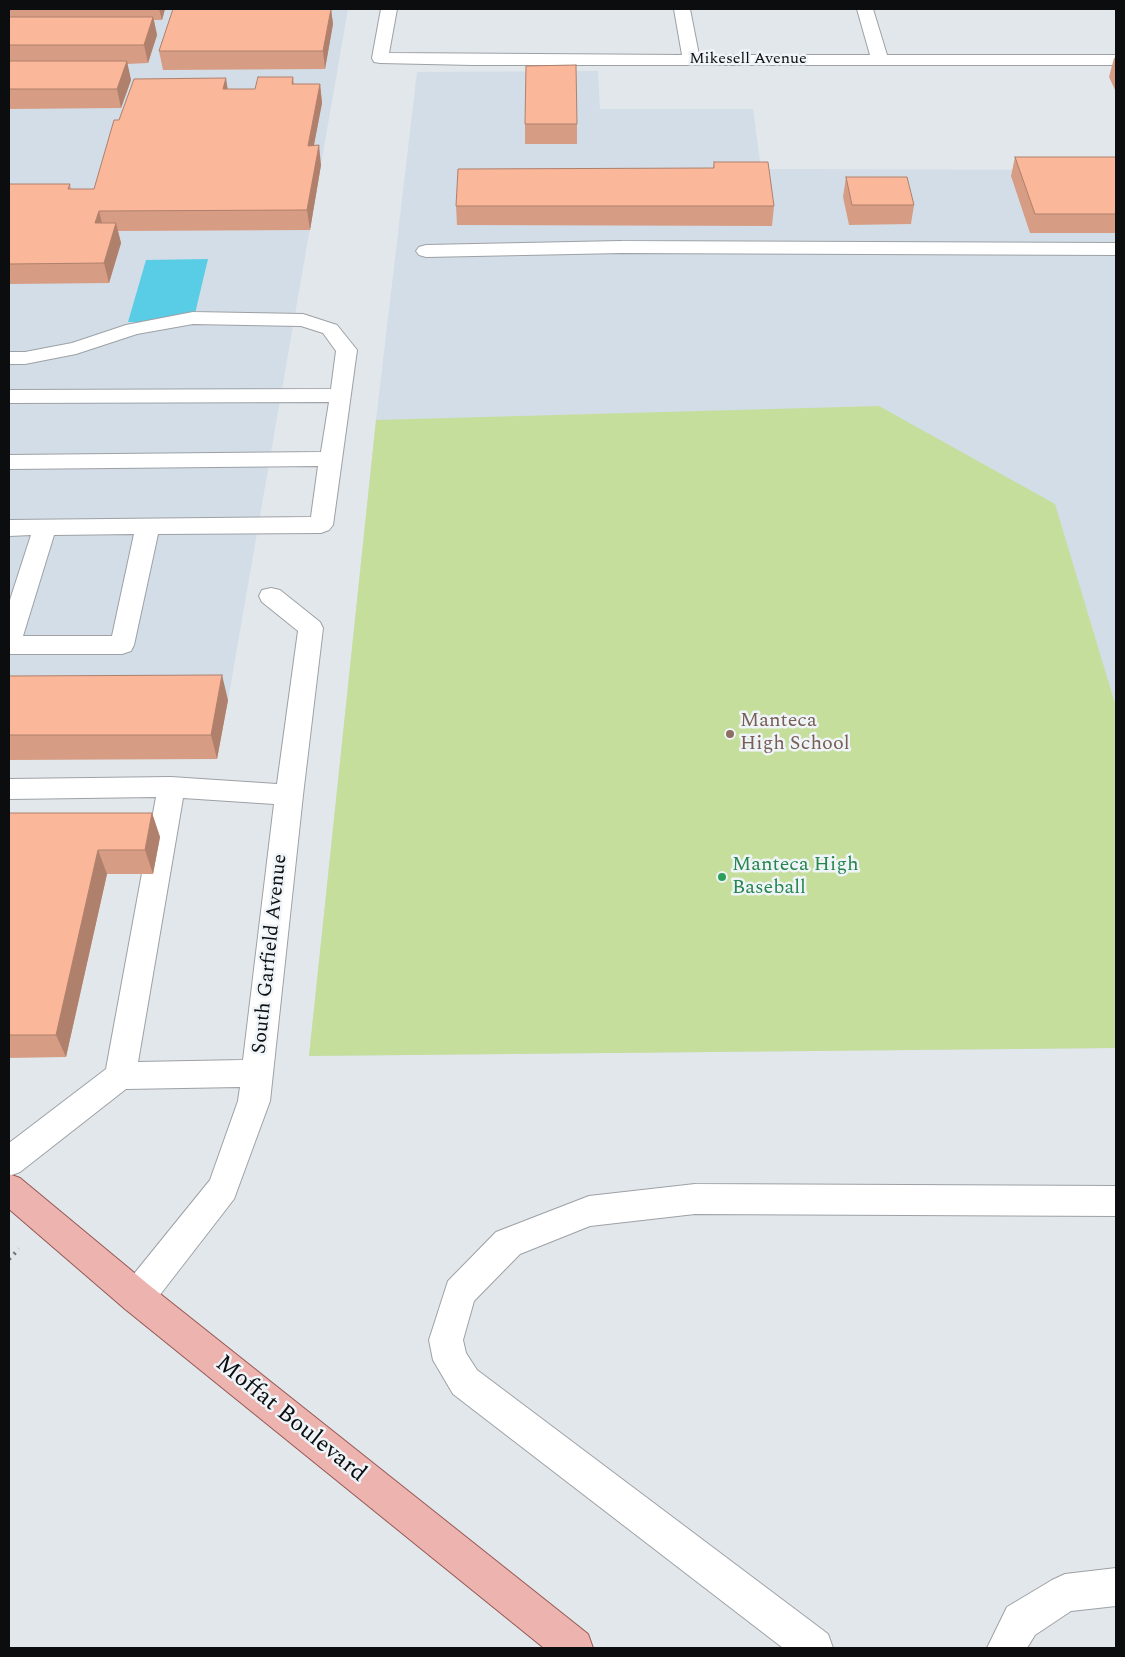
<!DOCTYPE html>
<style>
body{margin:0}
#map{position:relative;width:1125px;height:1657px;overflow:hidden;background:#e2e7eb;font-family:Spectral,serif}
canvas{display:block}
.frame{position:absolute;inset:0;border:10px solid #0c0d0f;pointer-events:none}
</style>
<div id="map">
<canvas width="1125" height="1657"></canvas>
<div class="frame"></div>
</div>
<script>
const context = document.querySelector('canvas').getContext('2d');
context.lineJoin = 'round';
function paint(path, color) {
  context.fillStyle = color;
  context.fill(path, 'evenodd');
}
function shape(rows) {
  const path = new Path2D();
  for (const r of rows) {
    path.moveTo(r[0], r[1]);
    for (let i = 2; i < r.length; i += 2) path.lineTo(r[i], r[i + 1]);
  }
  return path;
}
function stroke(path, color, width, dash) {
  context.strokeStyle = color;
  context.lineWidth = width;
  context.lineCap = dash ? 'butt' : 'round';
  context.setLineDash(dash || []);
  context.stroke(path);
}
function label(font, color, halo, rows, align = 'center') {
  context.font = font + ' Spectral,serif';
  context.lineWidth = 5;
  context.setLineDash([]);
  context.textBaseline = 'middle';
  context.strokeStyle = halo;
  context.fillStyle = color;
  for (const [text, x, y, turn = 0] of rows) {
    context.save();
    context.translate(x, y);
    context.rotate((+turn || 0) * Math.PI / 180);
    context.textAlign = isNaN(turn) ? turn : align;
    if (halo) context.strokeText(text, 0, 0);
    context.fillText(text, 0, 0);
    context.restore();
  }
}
const built = shape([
 [9,9,348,9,228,700,9,701],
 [598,71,600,109,753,109,761,169,1116,170,1116,1048,309,1056,376,420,417,72]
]);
const green = shape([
 [879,406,1055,504,1116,707,1116,1048,309,1056,376,420]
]);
const water = shape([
 [208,259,193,322,128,322,146,260]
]);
const path = shape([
 [9,1259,19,1249]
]);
const minor = shape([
 [381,9,397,9,389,53,682,55,674,9,690,9,699,55,870,55,857,9,873,9,887,55,1116,55,1116,65,473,65,380,63,374,62,372,58,381,9],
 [621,241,1116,243,1116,255,621,253,426,257,419,255,416,251,419,247,426,245,621,241],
 [193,312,303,314,337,325,357,350,333,525,329,530,321,533,158,534,134,645,131,651,122,654,9,654,9,603,31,535,9,536,9,520,311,517,318,466,9,469,9,455,321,452,329,402,9,403,9,390,331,389,336,351,323,333,301,326,193,324,137,334,76,354,25,364,9,364,9,352,25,352,72,343,126,325,193,312],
 [134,534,112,636,23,636,54,535,134,534],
 [271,588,280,590,320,622,323,628,303,795,270,1101,234,1199,149,1309,137,1313,125,1309,120,1297,125,1285,210,1180,238,1101,240,1087,126,1089,20,1172,9,1176,9,1143,106,1069,156,797,9,799,9,779,171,777,277,784,298,631,262,602,259,596,262,590,271,588],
 [183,798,274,804,243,1060,138,1062,183,798],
 [695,1184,1116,1186,1116,1216,695,1214,590,1226,520,1254,474,1301,463,1340,466,1353,477,1370,828,1634,833,1648,783,1648,453,1394,433,1360,429,1340,448,1281,496,1232,589,1196,695,1184],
 [1116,1568,1116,1606,1071,1611,1035,1635,1027,1648,987,1648,1007,1607,1052,1580,1065,1574,1116,1568]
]);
const major = shape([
 [9,1174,20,1178,149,1285,588,1634,593,1648,544,1648,125,1309,9,1209,9,1174]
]);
const wall = shape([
 [9,9,165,9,162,20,154,20,157,35,148,63,127,64,131,80,121,108,9,109],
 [173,9,331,9,333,24,325,69,163,70,159,51],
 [1114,58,1116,58,1116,92,1109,77],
 [293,77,294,84,320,84,322,103,314,145,321,165,310,230,118,231,121,243,109,283,9,284,9,184,70,184,71,189,94,189,119,120,228,89,255,89],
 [525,124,577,124,577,144,525,144],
 [1015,157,1116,157,1116,233,1030,233,1011,176],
 [714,162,774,206,772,226,457,225,456,206,713,168],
 [846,177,914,205,911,224,849,225,843,197],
 [9,676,228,700,217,759,9,760],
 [9,813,152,813,160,837,153,874,107,874,66,1057,9,1058]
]);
const shadedWall = shape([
 [159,9,165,9,162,20],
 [331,9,333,24,325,69,323,51],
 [153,17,157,35,148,63,144,45],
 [127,61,131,80,121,108,117,89],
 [226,78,229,98,223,89],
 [320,84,322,103,310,165,308,146],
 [319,145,321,165,310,230,307,210],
 [99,211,104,231,95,223],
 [116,223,121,243,109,283,104,263],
 [222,675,228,700,217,759,211,735],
 [152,813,160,837,153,874,145,850],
 [98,850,107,874,66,1057,56,1035]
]);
const building = shape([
 [173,9,331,9,323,51,159,51,173,9],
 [9,17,153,17,144,45,9,45,9,17],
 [9,61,127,61,117,89,9,89,9,61],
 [576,65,577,124,525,124,526,66,576,65],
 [258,77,293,77,292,84,320,84,308,146,319,145,307,210,99,211,95,223,116,223,104,263,9,264,9,184,70,184,68,189,94,189,114,120,119,120,134,79,226,78,223,89,255,89,258,77],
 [1015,157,1116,157,1116,214,1035,214,1015,157],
 [714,162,768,162,774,206,456,206,458,169,714,168,714,162],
 [846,177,907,177,914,205,852,205,846,177],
 [222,675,211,735,9,735,9,676,222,675],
 [9,813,152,813,145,850,98,850,56,1035,9,1035,9,813]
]);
const markers = [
 [730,734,5,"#8d6e63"],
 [722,877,5,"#2e9e5b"]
];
const farStreetnames = [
 ["Mikesell Avenue",748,60]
];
const educationNames = [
 ["Manteca",740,722],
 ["High School",740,745]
];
const leisureNames = [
 ["Manteca High",732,866],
 ["Baseball",732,889]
];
const streetNames = [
 ["South Garfield Avenue",271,954,-84]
];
const nearStreetnames = [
 ["Moffat Boulevard",290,1420,39]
];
paint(built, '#d2dde7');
paint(green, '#c6de9c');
paint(water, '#59cde6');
stroke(minor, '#9da1a5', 2);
stroke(major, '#965854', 2);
stroke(path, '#74777a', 4, [2, 5]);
paint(minor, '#fff');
paint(major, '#ecb3af');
paint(wall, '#d79d84');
paint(shadedWall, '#af806c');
paint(building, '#fab79a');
stroke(building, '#af806c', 1);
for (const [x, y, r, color] of markers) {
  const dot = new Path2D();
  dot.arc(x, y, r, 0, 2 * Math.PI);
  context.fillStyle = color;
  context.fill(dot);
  stroke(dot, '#eff4f8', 2);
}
label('16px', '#0c0d0f', '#eff4f8', farStreetnames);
label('20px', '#785e54', '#eff4f8', educationNames, 'left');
label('20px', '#27864d', '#eff4f8', leisureNames, 'left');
label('20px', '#0c0d0f', '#eff4f8', streetNames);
label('24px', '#0c0d0f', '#eff4f8', nearStreetnames);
</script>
